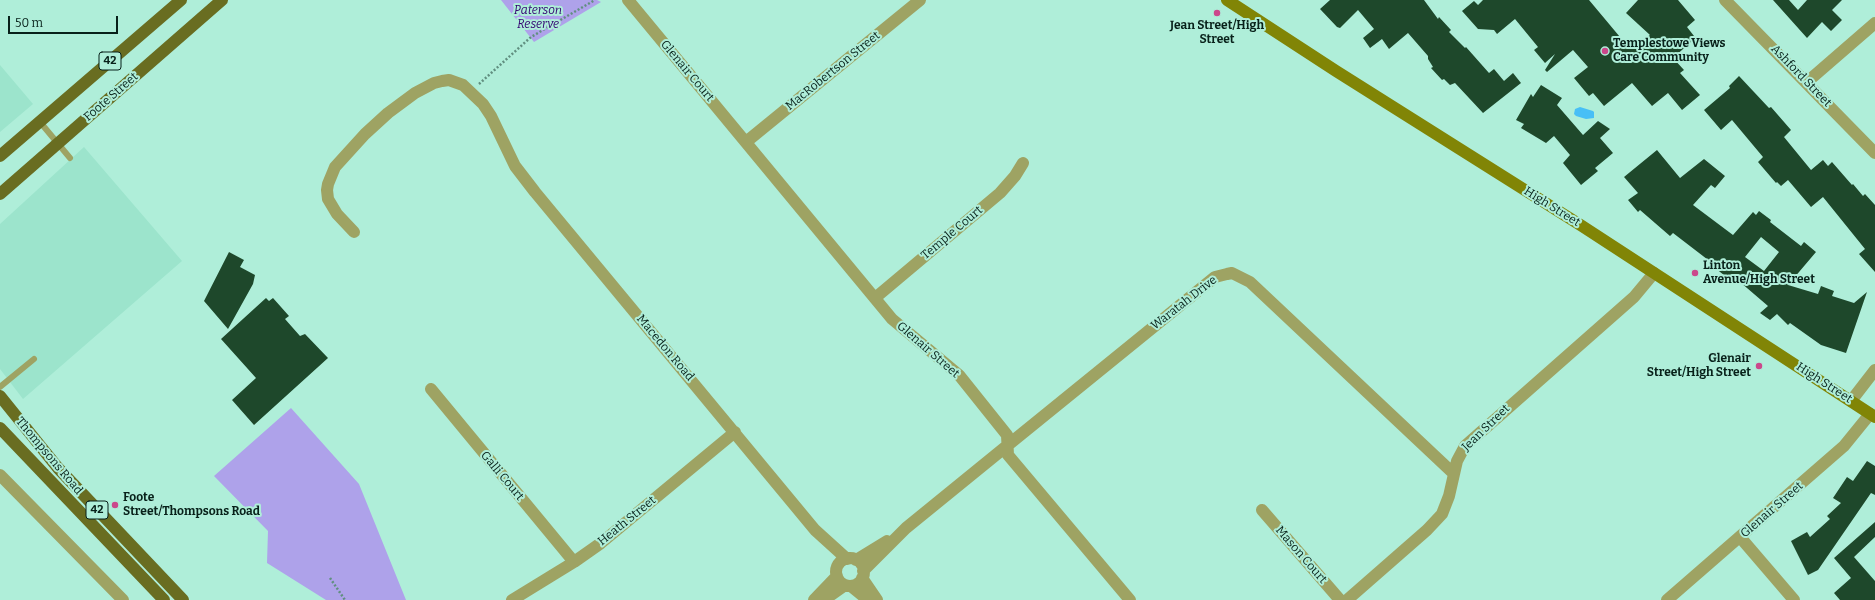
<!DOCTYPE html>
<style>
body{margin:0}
#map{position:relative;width:1875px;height:600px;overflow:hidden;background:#afeed9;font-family:Bitter,serif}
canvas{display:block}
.scale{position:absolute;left:8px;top:16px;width:110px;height:18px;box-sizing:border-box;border:2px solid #08211a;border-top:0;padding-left:5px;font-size:12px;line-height:14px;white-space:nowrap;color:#08211a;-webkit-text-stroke:3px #afeed9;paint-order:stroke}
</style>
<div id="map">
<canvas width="1875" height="600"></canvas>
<div class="scale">50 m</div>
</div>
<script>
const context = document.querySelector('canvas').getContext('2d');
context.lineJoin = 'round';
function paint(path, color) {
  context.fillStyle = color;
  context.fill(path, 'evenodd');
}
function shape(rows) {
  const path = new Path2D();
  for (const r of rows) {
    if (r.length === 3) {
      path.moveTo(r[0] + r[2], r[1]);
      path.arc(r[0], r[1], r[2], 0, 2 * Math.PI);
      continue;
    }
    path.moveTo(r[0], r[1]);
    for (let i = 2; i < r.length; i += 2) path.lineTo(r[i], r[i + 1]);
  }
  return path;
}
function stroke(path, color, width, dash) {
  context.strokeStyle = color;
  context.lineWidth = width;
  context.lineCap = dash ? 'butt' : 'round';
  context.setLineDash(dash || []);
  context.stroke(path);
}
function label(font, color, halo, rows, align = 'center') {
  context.font = font + ' Bitter,serif';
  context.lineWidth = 4;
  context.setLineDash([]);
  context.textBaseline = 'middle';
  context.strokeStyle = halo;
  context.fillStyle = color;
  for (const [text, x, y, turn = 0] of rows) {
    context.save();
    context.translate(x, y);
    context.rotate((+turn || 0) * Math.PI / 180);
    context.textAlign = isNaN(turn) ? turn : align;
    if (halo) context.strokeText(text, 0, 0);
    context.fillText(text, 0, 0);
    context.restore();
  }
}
const built = shape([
 [0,65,33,104,0,132],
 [84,147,182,261,23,399,0,369,0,224]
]);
const green = shape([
 [501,0,597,0,601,2,534,42],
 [291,408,359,484,406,600,326,600,267,563,268,531,214,476]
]);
const water = shape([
 [1580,107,1593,111,1594,112,1594,118,1586,119,1576,116,1574,114,1575,109]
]);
const building = shape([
 [1330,0,1424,0,1438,19,1439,17,1451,30,1449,32,1465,48,1466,47,1489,73,1494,69,1504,81,1513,73,1521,83,1483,113,1455,83,1450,85,1444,79,1442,80,1431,68,1433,67,1428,59,1428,56,1408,33,1389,49,1382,39,1370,48,1363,38,1374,29,1358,10,1340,28,1337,27,1320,9],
 [1483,0,1589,0,1630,49,1650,35,1626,13,1638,0,1678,0,1695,20,1687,27,1694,36,1690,40,1692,41,1673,58,1684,70,1680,73,1700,95,1682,110,1668,93,1652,106,1632,83,1604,106,1593,93,1589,96,1574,78,1588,67,1573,50,1547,72,1545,70,1555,54,1545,63,1534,50,1538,47,1515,19,1497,34,1494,30,1478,29,1462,11,1474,1,1478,5],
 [1773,0,1789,0,1798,10,1807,0,1842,0,1832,10,1842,20,1831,31,1822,22,1807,38],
 [1739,76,1769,108,1771,107,1791,130,1784,137,1811,170,1823,160,1828,166,1832,162,1852,185,1853,184,1863,196,1865,194,1875,205,1875,272,1859,254,1865,249,1823,197,1811,207,1788,180,1781,186,1777,182,1776,183,1758,162,1763,157,1732,120,1721,130,1704,110,1730,88,1729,86],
 [1541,85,1562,98,1557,105,1583,135,1598,121,1610,129,1600,138,1613,153,1595,168,1598,171,1581,185,1563,163,1570,155,1554,136,1546,143,1521,128,1524,124,1516,120,1531,94,1533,97],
 [1657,150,1680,178,1704,159,1725,176,1715,188,1711,185,1693,205,1733,235,1753,212,1756,215,1759,211,1771,220,1770,222,1801,246,1804,242,1816,252,1788,285,1818,294,1821,286,1834,291,1832,296,1854,303,1867,292,1846,353,1821,345,1790,323,1788,325,1777,314,1770,320,1760,313,1768,306,1733,276,1729,279,1715,268,1716,266,1673,233,1670,236,1640,210,1638,212,1628,200,1638,193,1624,177],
 [1761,237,1779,252,1764,271,1745,257],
 [229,252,244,260,240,267,255,275,253,284,228,329,204,301],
 [266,298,269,301,273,298,289,316,285,319,300,336,305,334,328,358,254,425,232,400,256,378,221,339],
 [1867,461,1875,466,1875,495,1871,493,1818,570,1808,575,1791,541,1807,532,1810,537,1830,519,1827,516,1841,503,1833,498,1847,477,1853,481],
 [1875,522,1875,537,1854,557,1875,581,1875,600,1840,600,1834,593,1851,578,1834,558]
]);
const path = shape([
 [479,84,531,37,595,0],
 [330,578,345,600]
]);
const service = shape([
 [40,122,70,158],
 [0,387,34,359]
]);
const minor = shape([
 [628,0,892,319,959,375,1007,435,1008,455,1130,600],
 [1725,0,1875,153],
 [1807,82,1875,23],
 [746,142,920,0],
 [354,232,337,214,328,199,327,190,328,184,335,167,365,134,388,113,415,93,434,83,442,81,449,80,463,85,483,104,491,116,515,166,535,192,815,530,847,559],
 [875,298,1000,193,1015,176,1023,163],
 [431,389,574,562],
 [1851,401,1875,370],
 [0,475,123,600],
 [1262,510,1340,600],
 [1740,537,1794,600],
 [850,572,14],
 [856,560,887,541],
 [863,571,906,528,1008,445,1215,277,1227,274,1232,273,1250,282,1453,473],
 [862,578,877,600],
 [851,586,868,600],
 [512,600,574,562,601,543,735,432],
 [814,600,837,576],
 [824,600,845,585],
 [1347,600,1427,530,1442,514,1449,496,1457,461,1465,446,1634,297,1654,273],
 [1667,600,1844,446,1870,414]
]);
const secondary = shape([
 [1227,0,1336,71,1582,226,1875,417]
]);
const primary = shape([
 [0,156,181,0],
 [0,194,222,0],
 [0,396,58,468,183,600],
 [0,428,164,600]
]);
const markers = [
 [1217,13,4,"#cb478b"],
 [1605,51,4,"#cb478b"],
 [1695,273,4,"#cb478b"],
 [1759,366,4,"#cb478b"],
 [115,505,4,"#cb478b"]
];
const shields = [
 [110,61,22],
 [97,510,22]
];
const shieldNames = [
 ["42",110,61],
 ["42",97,510]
];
const parkNames = [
 ["Paterson",538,11],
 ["Reserve",538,25]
];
const poiNames = [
 ["Jean Street/High",1217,26,"center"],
 ["Street",1217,40,"center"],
 ["Templestowe Views",1613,44],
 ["Care Community",1613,58],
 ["Linton",1703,266],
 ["Avenue/High Street",1703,280],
 ["Glenair",1751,359,"right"],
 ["Street/High Street",1751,373,"right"],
 ["Foote",123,498],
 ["Street/Thompsons Road",123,512]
];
const streetNames = [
 ["Glenair Court",687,71,50],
 ["MacRobertson Street",833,71,-39],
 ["Ashford Street",1801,76,46],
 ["Foote Street",111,97,-41],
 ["High Street",1552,207,32],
 ["Temple Court",952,233,-40],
 ["Waratah Drive",1184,303,-38],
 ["Macedon Road",665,348,50],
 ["Glenair Street",928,350,41],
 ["High Street",1824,383,33],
 ["Jean Street",1486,428,-44],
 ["Thompsons Road",49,456,50],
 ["Galli Court",502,476,50],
 ["Glenair Street",1772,510,-41],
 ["Heath Street",627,521,-39],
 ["Mason Court",1301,555,49]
];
paint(built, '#9ce4cc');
paint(green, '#aea2ea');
paint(water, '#47bff6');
paint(building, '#1e482b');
stroke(path, '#618f80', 2.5, [2, 2]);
stroke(service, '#9ea363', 6);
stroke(minor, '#9ea363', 12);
stroke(secondary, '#818506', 12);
stroke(primary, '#696d21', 12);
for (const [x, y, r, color] of markers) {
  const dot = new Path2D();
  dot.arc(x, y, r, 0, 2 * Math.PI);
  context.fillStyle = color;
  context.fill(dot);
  stroke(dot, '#afeed9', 1.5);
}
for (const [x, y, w] of shields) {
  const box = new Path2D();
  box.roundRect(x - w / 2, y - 9, w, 18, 3);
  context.fillStyle = '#afeed9';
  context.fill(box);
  stroke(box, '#08211a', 1);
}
label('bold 11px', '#08211a', null, shieldNames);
label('italic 12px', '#310070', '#afeed9', parkNames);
label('bold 12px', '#08211a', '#afeed9', poiNames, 'left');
label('12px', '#08211a', '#afeed9', streetNames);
</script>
